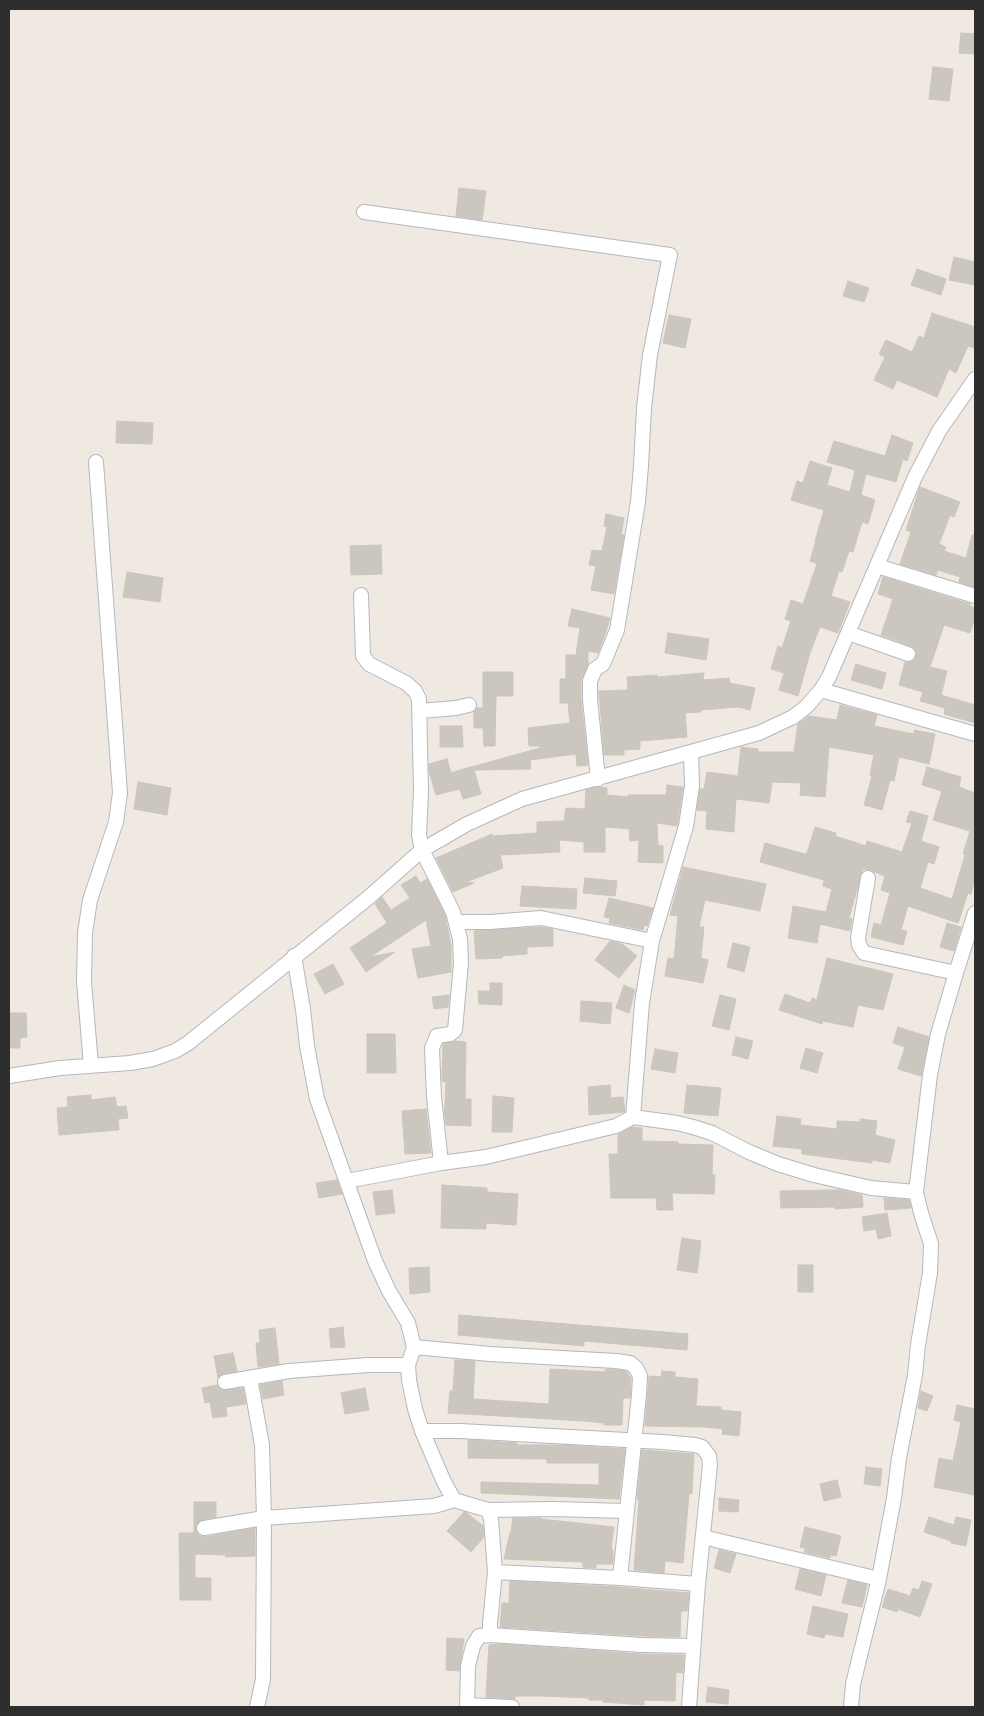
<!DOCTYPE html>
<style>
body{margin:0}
#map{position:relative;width:984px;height:1716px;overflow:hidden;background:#efe9e1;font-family:"Fira Sans",sans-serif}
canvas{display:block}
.frame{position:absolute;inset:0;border:10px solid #2e2e2e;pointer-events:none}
</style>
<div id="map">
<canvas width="984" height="1716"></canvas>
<div class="frame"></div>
</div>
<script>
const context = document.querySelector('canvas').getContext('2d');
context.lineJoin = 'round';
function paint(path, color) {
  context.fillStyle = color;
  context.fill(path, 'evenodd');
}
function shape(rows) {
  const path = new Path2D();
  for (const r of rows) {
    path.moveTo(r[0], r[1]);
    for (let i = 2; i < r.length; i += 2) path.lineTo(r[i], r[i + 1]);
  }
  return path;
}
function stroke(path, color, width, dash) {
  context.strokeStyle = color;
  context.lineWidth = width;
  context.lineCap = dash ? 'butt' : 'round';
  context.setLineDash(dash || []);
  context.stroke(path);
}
const building = shape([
 [961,33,975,34,975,54,959,53,961,33],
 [933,67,953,69,949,101,929,99,933,67],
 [459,188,486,191,482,220,456,216,459,188],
 [954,257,975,262,975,285,949,280,954,257],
 [917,269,946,279,941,295,911,285,917,269],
 [848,281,869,288,864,302,843,296,848,281],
 [932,313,975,327,975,348,968,346,956,373,949,369,937,397,897,380,893,389,874,380,885,357,879,354,886,340,912,352,919,336,924,338,932,313],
 [669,315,691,319,685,348,663,343,669,315],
 [117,421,153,423,152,444,116,443,117,421],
 [892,435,913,443,907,461,903,459,896,482,866,474,861,495,875,500,868,524,862,522,853,552,849,551,842,572,839,571,831,596,850,602,838,633,820,627,810,653,798,696,779,690,784,673,771,669,778,646,782,648,791,621,785,619,791,600,803,604,817,564,810,561,816,541,815,541,824,510,791,500,797,481,803,483,810,461,832,468,827,485,850,492,855,470,827,462,834,441,885,456,892,435],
 [920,487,960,502,954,517,950,515,939,544,946,547,944,551,966,558,972,535,975,535,974,587,959,582,960,577,938,570,936,575,900,564,911,532,906,530,920,487],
 [606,514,624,518,621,535,624,535,614,594,591,590,596,566,589,565,592,550,602,551,607,527,604,526,606,514],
 [381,545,382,574,351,575,350,546,381,545],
 [127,572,163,578,160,602,123,597,127,572],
 [883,577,970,604,970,606,975,608,975,618,970,633,944,625,930,667,947,671,941,695,975,705,975,723,944,714,945,708,920,701,923,692,899,685,905,662,913,661,917,653,915,649,911,646,881,635,893,599,878,594,883,577],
 [572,609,610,618,605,635,598,653,588,651,588,665,581,681,581,700,588,765,577,766,576,754,530,760,531,769,475,770,475,766,540,748,539,746,529,746,528,728,570,723,568,703,560,703,560,679,566,679,566,655,576,655,580,628,568,626,572,609],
 [668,633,709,639,706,660,665,653,668,633],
 [856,664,886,673,882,689,851,680,856,664],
 [483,672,513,672,513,696,496,696,495,746,484,746,483,728,474,728,474,712,477,708,483,708,483,672],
 [704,673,703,680,729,678,730,683,755,688,750,710,738,707,701,710,701,712,685,713,687,737,640,741,640,749,624,750,624,755,604,755,599,691,628,690,627,677,657,675,657,677,704,673],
 [840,705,877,715,874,726,914,734,914,730,935,734,929,764,899,757,894,781,890,780,882,810,864,805,872,776,870,775,874,755,829,747,825,797,800,795,801,783,772,782,769,803,736,799,734,832,706,829,707,811,697,810,700,789,704,789,707,772,738,776,741,747,758,749,758,752,794,752,798,724,809,716,837,720,840,705],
 [440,726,462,726,463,747,440,747,440,726],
 [447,759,451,773,473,766,481,794,463,799,460,789,436,795,429,771,429,764,447,759],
 [927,767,961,777,959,787,975,793,975,878,971,894,968,893,958,923,908,906,901,930,907,931,903,945,871,937,874,923,881,925,890,893,881,890,885,876,870,870,863,869,849,918,852,919,850,931,820,924,817,943,788,938,793,906,826,912,832,889,823,886,824,880,760,862,765,843,805,854,807,853,815,827,836,833,835,836,866,846,867,841,902,852,912,823,906,822,910,811,928,816,921,841,939,847,934,864,928,862,920,888,952,899,965,855,963,854,970,831,933,820,942,791,922,785,927,767],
 [138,782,171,788,167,815,134,809,138,782],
 [667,785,683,787,677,826,657,823,658,845,663,846,663,863,638,862,639,840,630,841,629,829,605,827,605,852,584,852,584,842,559,840,560,852,500,855,503,868,466,882,474,883,453,892,436,858,492,834,492,836,537,833,537,822,564,821,566,808,585,809,586,790,596,787,607,788,607,795,628,797,628,795,666,795,667,785],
 [683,867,766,884,760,911,705,900,699,927,704,927,701,958,708,960,703,983,665,976,668,958,674,959,678,916,670,915,683,867],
 [416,876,420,883,427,879,445,915,451,945,451,972,418,978,412,949,431,946,426,920,370,957,395,952,366,972,350,948,387,923,375,904,382,897,391,910,410,898,401,885,416,876],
 [585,878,617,881,615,896,583,893,585,878],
 [522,886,577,889,576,909,520,906,522,886],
 [609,898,653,908,647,926,644,925,643,930,609,923,610,918,604,917,609,898],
 [947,923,961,927,954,951,940,947,947,923],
 [540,927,553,929,553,946,527,947,527,954,502,956,502,958,476,959,474,931,540,927],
 [610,941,622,944,637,956,619,978,595,960,610,941],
 [733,943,750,947,744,972,727,967,733,943],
 [827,958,893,974,883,1010,858,1005,853,1027,823,1021,822,1024,779,1010,785,994,810,1003,812,998,817,1000,827,958],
 [333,964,344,984,325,994,314,974,333,964],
 [490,983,502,983,502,1005,479,1004,478,991,490,991,490,983],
 [624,985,635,990,629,1013,616,1008,624,985],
 [449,995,448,1007,434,1009,432,997,449,995],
 [720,995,736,999,729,1030,712,1026,720,995],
 [581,1001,612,1003,610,1024,580,1021,581,1001],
 [9,1013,26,1013,27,1037,20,1038,20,1048,9,1048,9,1013],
 [898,1027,929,1037,921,1076,898,1069,905,1047,893,1043,898,1027],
 [367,1034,395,1034,396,1073,367,1073,367,1034],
 [736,1037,753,1041,748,1059,732,1055,736,1037],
 [455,1041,466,1042,465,1099,471,1099,471,1126,446,1125,444,1108,445,1108,446,1082,442,1081,443,1044,455,1041],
 [806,1048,823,1053,817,1073,800,1068,806,1048],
 [655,1049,678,1053,675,1073,651,1069,655,1049],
 [610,1085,611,1098,623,1097,625,1112,589,1115,588,1087,610,1085],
 [687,1085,721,1088,718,1116,684,1113,687,1085],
 [91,1095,91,1100,115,1097,117,1107,126,1106,128,1118,118,1119,119,1130,59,1135,57,1108,68,1107,67,1097,91,1095],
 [493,1096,514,1098,512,1132,492,1132,493,1096],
 [426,1109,431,1153,405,1154,402,1111,426,1109],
 [777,1116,801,1119,800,1125,837,1129,837,1121,860,1122,860,1119,877,1121,875,1135,895,1140,890,1163,872,1160,872,1163,802,1154,802,1149,773,1146,777,1116],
 [632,1127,642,1128,642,1141,678,1142,678,1144,713,1145,712,1175,715,1175,714,1194,672,1193,673,1210,657,1210,656,1198,611,1198,609,1154,618,1154,618,1134,632,1127],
 [337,1180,342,1194,319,1198,316,1183,337,1180],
 [442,1185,487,1188,487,1192,518,1194,516,1225,486,1223,486,1229,441,1228,442,1185],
 [392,1190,395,1213,376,1215,373,1192,392,1190],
 [831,1190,841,1190,862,1195,863,1207,835,1209,835,1207,781,1208,780,1191,831,1190],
 [884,1198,909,1200,911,1208,885,1210,884,1198],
 [887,1213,891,1236,878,1239,876,1229,864,1231,862,1217,887,1213],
 [682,1238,701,1241,697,1273,677,1270,682,1238],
 [798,1265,813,1265,813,1292,798,1292,798,1265],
 [429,1267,430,1292,410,1294,409,1268,429,1267],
 [459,1315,688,1334,687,1350,584,1341,584,1346,458,1335,459,1315],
 [343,1327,345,1347,331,1348,329,1329,343,1327],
 [275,1328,279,1364,258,1367,256,1343,260,1343,259,1330,275,1328],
 [233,1353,237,1371,223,1374,218,1378,214,1356,233,1353],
 [455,1360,475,1361,473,1399,549,1404,550,1369,605,1372,606,1369,626,1371,631,1378,630,1398,623,1398,622,1425,604,1425,604,1423,584,1421,448,1413,450,1391,453,1391,455,1360],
 [662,1371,675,1372,675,1377,698,1379,696,1406,721,1407,721,1410,741,1412,739,1436,722,1434,723,1429,705,1427,645,1426,649,1376,661,1377,662,1371],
 [282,1381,284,1395,263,1399,260,1385,282,1381],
 [217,1385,222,1390,243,1388,246,1404,226,1407,227,1416,213,1418,210,1402,205,1403,202,1388,217,1385],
 [365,1388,369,1410,345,1414,341,1393,365,1388],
 [921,1391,933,1396,927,1411,918,1408,921,1391],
 [957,1405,975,1409,975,1495,934,1487,939,1458,953,1461,961,1422,954,1420,957,1405],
 [468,1440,517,1443,517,1445,565,1445,625,1449,619,1499,481,1493,481,1482,599,1485,599,1463,547,1463,547,1459,468,1458,468,1440],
 [642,1450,694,1454,692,1494,689,1494,683,1563,665,1561,664,1573,634,1570,639,1499,637,1499,642,1450],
 [866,1467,882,1469,880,1486,864,1484,866,1467],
 [837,1480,841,1497,824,1501,820,1484,837,1480],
 [719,1498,739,1500,738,1512,719,1511,719,1498],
 [194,1502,216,1502,216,1517,202,1520,196,1524,196,1530,200,1536,205,1537,255,1528,255,1556,226,1557,226,1555,195,1554,195,1578,211,1578,211,1600,180,1600,179,1533,194,1533,194,1502],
 [464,1512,467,1513,483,1526,484,1537,471,1552,447,1531,464,1512],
 [929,1517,954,1525,956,1517,971,1520,966,1546,951,1543,951,1541,924,1532,929,1517],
 [513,1518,541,1518,541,1519,614,1527,611,1549,613,1549,613,1564,596,1564,596,1568,583,1567,583,1562,504,1559,510,1532,511,1532,513,1518],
 [805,1527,841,1536,836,1556,830,1555,830,1558,804,1552,805,1548,800,1547,805,1527],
 [719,1550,736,1554,730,1573,714,1568,719,1550],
 [800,1569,826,1575,821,1596,795,1589,800,1569],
 [848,1580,867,1585,862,1607,842,1603,848,1580],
 [510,1581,619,1587,689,1593,687,1611,681,1611,680,1637,642,1636,500,1627,502,1603,509,1603,510,1581],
 [922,1581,932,1584,920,1617,898,1609,897,1612,882,1607,888,1589,910,1596,913,1588,919,1590,922,1581],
 [813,1606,848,1614,843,1637,825,1634,824,1638,807,1634,813,1606],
 [447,1638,464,1639,459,1671,446,1670,447,1638],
 [499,1644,641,1654,684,1655,683,1673,676,1672,675,1701,644,1700,644,1705,603,1702,603,1700,589,1700,589,1698,542,1696,515,1696,515,1699,486,1697,489,1645,499,1644],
 [708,1687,729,1690,728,1704,706,1702,708,1687]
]);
const street = shape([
 [364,212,670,255,650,355,644,408,641,466,638,502,617,630,603,664,595,669,590,681,590,699,598,779],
 [877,566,975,596],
 [361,595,363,656,369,664,406,683,415,691,419,699,421,791,419,835,422,850,453,912,460,939,461,963,455,1030,450,1034,437,1036,432,1048,434,1097,441,1163],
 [848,633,908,654],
 [821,690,975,734],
 [420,711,456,708,469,705],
 [868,878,858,938,859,945,864,953,956,973],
 [456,922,490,922,541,918,652,941],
 [294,956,303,1009,307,1046,317,1099,375,1261,389,1291,408,1323,414,1347,408,1365,409,1380,415,1409,422,1431,444,1482,454,1500,488,1510,491,1519,495,1572,490,1623,490,1635,479,1636,473,1646,468,1666,467,1707],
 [91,1065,84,982,85,933,90,900,116,822,120,793,96,462],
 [9,1076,60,1068,130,1063,153,1059,175,1051,187,1044,368,898,422,850,467,824,522,799,759,733,793,717,806,707,821,690,829,677,915,477,939,431,975,379],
 [633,1117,642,1003,652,941,686,826,692,786,691,752],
 [347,1181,441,1163,486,1157,616,1126,633,1117,677,1123,693,1127,712,1133,749,1152,778,1164,814,1175,871,1188,916,1192],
 [414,1347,490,1354,616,1361,630,1363,636,1368,640,1376,639,1395,620,1578,698,1584,689,1707],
 [250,1378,262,1445,264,1518,263,1679,257,1707],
 [225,1382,289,1371,368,1365,408,1365],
 [422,1431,460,1431,663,1442,695,1445,702,1447,709,1456,710,1465,698,1584],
 [488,1510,552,1509,626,1511],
 [204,1528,264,1518,434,1506,454,1500],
 [703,1537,879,1579],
 [495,1572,620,1578],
 [490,1635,642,1645,692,1646],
 [467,1705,512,1707],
 [851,1707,853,1684,879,1579,894,1498,899,1458,915,1375,918,1345,930,1273,931,1244,921,1213,916,1192,930,1075,938,1034,956,973,975,913]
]);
paint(building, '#cbc7bf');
stroke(building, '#cbc5ba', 1);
stroke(street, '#b4b7c1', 16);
stroke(street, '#fff', 14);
</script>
